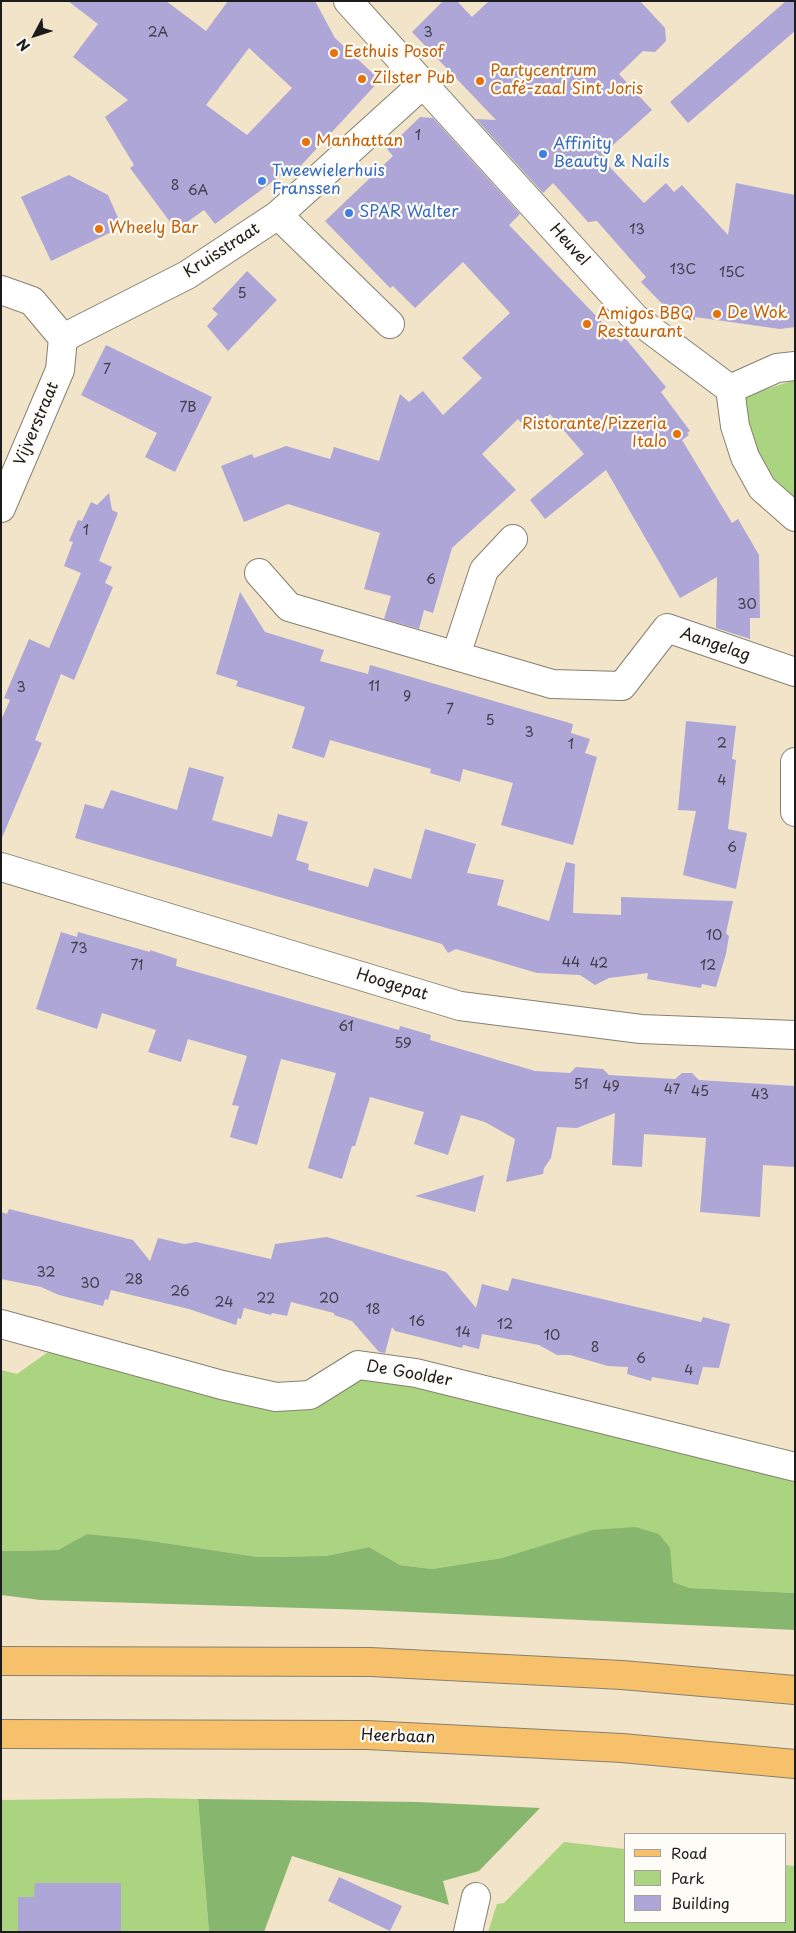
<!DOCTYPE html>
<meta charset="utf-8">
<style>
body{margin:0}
#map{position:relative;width:796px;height:1933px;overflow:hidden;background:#f1e4c8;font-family:"Playpen Sans",sans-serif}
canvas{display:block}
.frame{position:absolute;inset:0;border:2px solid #1c1c1c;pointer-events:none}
.legend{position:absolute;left:624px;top:1833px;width:162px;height:90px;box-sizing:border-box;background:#fdfcf7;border:1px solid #a3a29f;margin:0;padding:6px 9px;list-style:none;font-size:15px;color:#1c1c1c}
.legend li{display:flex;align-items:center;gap:10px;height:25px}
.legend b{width:25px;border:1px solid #a3a29f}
.north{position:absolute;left:10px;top:10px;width:50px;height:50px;-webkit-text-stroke:4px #fdfcf7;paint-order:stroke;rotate:230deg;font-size:14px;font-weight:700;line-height:20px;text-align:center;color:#1c1c1c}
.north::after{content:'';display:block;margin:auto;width:18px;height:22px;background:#1c1c1c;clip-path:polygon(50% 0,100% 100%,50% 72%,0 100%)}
</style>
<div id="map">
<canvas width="796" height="1933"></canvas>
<div class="frame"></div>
<ul class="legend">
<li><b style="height:6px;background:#f7c06b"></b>Road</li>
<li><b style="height:14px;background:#aad47f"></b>Park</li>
<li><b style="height:14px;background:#aea6d6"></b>Building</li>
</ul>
<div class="north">N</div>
</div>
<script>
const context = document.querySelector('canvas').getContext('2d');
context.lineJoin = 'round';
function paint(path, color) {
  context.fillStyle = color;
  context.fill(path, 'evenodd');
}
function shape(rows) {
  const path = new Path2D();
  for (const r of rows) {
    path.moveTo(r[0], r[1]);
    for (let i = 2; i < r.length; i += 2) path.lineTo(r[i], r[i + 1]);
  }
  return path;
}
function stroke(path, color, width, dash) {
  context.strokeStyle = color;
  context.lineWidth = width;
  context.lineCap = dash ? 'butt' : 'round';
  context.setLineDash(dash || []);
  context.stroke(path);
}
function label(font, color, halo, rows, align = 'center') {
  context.font = font + ' "Playpen Sans",sans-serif';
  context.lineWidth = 4.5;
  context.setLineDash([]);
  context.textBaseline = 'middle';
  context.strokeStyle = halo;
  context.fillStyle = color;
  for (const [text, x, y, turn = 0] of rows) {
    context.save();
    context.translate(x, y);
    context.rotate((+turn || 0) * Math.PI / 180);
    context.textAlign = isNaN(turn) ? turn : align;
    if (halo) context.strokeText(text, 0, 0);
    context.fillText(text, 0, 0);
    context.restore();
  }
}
const green = shape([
 [795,380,795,503,764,473,739,398],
 [48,1352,289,1409,363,1375,377,1373,795,1482,795,1593,690,1588,673,1582,671,1572,502,1558,432,1569,400,1565,369,1547,326,1556,258,1557,138,1539,87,1534,58,1550,1,1551,1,1370,17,1374],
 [151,1798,198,1799,209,1932,1,1932,1,1800],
 [564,1842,625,1849,625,1922,785,1922,785,1865,795,1866,795,1932,488,1932,497,1904,504,1903]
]);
const forest = shape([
 [635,1527,659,1534,670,1548,673,1582,690,1588,795,1593,795,1630,368,1610,40,1600,1,1595,1,1551,58,1550,87,1534,138,1539,258,1557,326,1556,369,1547,400,1565,432,1569,502,1558,593,1530],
 [198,1799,418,1802,540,1808,479,1871,443,1881,449,1905,292,1856,264,1932,209,1932]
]);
const building = shape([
 [68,1,166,1,206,31,228,1,315,1,335,38,380,80,295,172,291,168,215,224,204,210,176,230,130,168,134,165,105,117,128,100,73,57,98,24],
 [249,48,292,88,247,135,206,105],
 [443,1,457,1,472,17,489,1,640,1,665,28,666,41,655,52,643,51,619,74,652,110,603,154,605,157,602,159,644,203,666,183,674,192,682,185,728,235,736,183,795,195,795,327,780,329,695,317,695,320,675,317,641,282,646,277,597,221,588,222,553,183,543,193,476,119,496,120,412,32],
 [786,1,795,1,795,31,688,123,670,102],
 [420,117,433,118,520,214,509,225,621,342,625,338,666,387,661,392,690,431,687,433,689,435,682,440,732,523,738,519,759,555,760,618,750,618,750,639,716,628,717,577,680,598,606,470,545,519,530,500,584,454,550,414,530,432,518,419,482,454,516,490,452,548,433,613,424,610,419,629,384,619,391,596,364,589,380,533,288,504,244,522,221,466,252,454,254,458,286,446,330,459,334,447,379,461,400,394,409,402,423,391,443,415,482,378,462,358,510,313,463,262,415,308,393,286,390,288,325,221,393,156,387,149],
 [69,175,108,195,122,227,51,261,21,197],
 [247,271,277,300,228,351,207,326,218,314,212,309],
 [106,345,212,397,175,472,145,457,157,433,81,395],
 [109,493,112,510,118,513,99,561,112,567,105,583,113,587,74,680,61,674,35,740,42,743,1,840,1,720,10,700,4,698,29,639,49,648,81,573,64,566,73,542,69,541,78,520,82,521,91,502,97,505],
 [240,592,265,632,324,650,320,661,368,674,370,665,573,724,571,733,590,739,585,753,597,757,573,845,501,825,513,783,463,769,460,782,430,773,431,769,330,740,324,758,292,748,305,707,236,686,238,681,216,674],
 [686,721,736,726,732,759,736,760,728,829,747,833,736,889,683,875,696,811,678,810],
 [189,767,224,777,212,820,272,837,278,814,308,822,296,860,309,864,308,870,368,887,374,868,411,879,425,829,476,844,467,873,504,880,497,905,549,921,566,862,575,864,573,913,621,915,621,897,733,901,726,933,729,936,726,954,716,987,702,984,701,988,647,979,648,973,609,978,595,985,580,975,537,973,456,949,448,953,442,944,75,838,85,804,103,809,111,790,177,810],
 [61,932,77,937,78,932,150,952,150,950,177,959,176,966,399,1030,400,1026,431,1035,430,1040,535,1071,570,1073,576,1067,603,1069,609,1075,675,1079,682,1073,692,1073,699,1080,795,1086,795,1167,763,1165,760,1217,700,1212,706,1138,644,1134,642,1167,612,1165,615,1113,577,1128,557,1127,551,1158,544,1168,543,1174,506,1182,515,1139,485,1122,461,1115,448,1155,414,1144,424,1112,370,1097,355,1146,352,1146,342,1179,308,1168,336,1073,281,1059,257,1145,230,1137,239,1106,232,1105,247,1056,188,1039,181,1062,148,1052,156,1030,102,1013,97,1029,36,1009],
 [484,1175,475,1212,415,1196],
 [9,1209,133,1240,150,1261,158,1238,184,1244,196,1242,271,1259,275,1244,327,1237,446,1272,476,1308,482,1284,508,1291,512,1278,701,1322,703,1317,730,1324,719,1368,703,1367,698,1385,652,1377,651,1381,627,1374,628,1367,608,1366,570,1355,557,1355,539,1345,482,1334,479,1349,463,1345,462,1348,395,1331,392,1327,385,1353,379,1352,352,1321,334,1315,334,1313,291,1302,287,1316,272,1313,271,1315,244,1308,241,1319,238,1318,236,1325,189,1309,111,1290,108,1300,105,1299,103,1306,59,1295,41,1287,1,1279,1,1212,7,1214],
 [339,1877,402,1906,390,1931,328,1901],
 [35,1883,121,1883,121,1932,18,1932,18,1897,34,1897]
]);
const minor = shape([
 [348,1,635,318,730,389,735,426,745,457,762,488,795,517],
 [278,215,390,324],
 [1,290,32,301,63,338],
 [63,338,187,275,278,215,424,83],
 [730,389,777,368,795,366],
 [1,508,60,370,63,338],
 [259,573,289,607,552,684,622,686,667,628,795,672],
 [456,655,484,570,513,539],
 [795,762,795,812],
 [1,867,460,1006,641,1029,795,1035],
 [1,1324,222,1385,276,1397,310,1395,358,1365,416,1373,795,1467],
 [468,1932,476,1897]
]);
const major = shape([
 [1,1661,370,1662,622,1675,795,1690],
 [1,1734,367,1735,622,1748,795,1764]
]);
const markers = [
 [334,53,5,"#e8710a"],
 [362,79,5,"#e8710a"],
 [480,81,5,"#e8710a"],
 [306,142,5,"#e8710a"],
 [543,154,5,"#3f7fe0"],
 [262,181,5,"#3f7fe0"],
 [349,213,5,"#3f7fe0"],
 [99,229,5,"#e8710a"],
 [717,314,5,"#e8710a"],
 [587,324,5,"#e8710a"],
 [677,434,5,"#e8710a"]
];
const numberNames = [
 ["2A",158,33],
 ["3",428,33],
 ["1",418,136],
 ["8",175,186],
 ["6A",198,191],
 ["13",637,230],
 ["13C",683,270],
 ["15C",732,273],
 ["5",242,294],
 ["7",107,370],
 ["7B",188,408],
 ["1",86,531],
 ["6",431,580],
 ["30",747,605],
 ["11",374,687],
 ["3",21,688],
 ["9",407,697],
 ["7",450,710],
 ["5",490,721],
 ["3",529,733],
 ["2",722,744],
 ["1",571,745],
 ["4",722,781],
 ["6",732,848],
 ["10",714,936],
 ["73",79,949],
 ["44",571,963],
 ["42",599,964],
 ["71",137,966],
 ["12",708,966],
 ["61",346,1027],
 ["59",403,1044],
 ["51",581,1085],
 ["49",611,1087],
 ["47",672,1090],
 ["45",700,1092],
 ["43",760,1095],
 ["32",46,1273],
 ["28",134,1280],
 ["30",90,1284],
 ["26",180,1292],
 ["22",266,1299],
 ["20",329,1299],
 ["24",224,1303],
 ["18",373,1310],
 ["16",417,1322],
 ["12",505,1325],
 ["14",463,1333],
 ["10",552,1336],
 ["8",595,1348],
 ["6",641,1359],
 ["4",689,1371]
];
const foodNames = [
 ["Eethuis Posof",344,53],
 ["Partycentrum",490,72],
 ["Café-zaal Sint Joris",490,90],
 ["Zilster Pub",372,79],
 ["Manhattan",316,142],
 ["Wheely Bar",109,229],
 ["De Wok",727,314],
 ["Amigos BBQ",597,315],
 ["Restaurant",597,333],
 ["Ristorante/Pizzeria",667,425,"right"],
 ["Italo",667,443,"right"]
];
const shopNames = [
 ["Affinity",553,145],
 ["Beauty & Nails",553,163],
 ["Tweewielerhuis",272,172],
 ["Franssen",272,190],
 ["SPAR Walter",359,213]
];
const streetNames = [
 ["Heuvel",569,245,48],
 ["Kruisstraat",222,251,-33],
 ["Vijverstraat",37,424,-67],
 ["Aangelag",715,645,19],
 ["Hoogepat",392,985,17],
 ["De Goolder",409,1374,10],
 ["Heerbaan",398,1737,2]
];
paint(green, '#aad47f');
paint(forest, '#87b66e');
paint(building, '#aea6d6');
stroke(minor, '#868072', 30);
stroke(major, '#868072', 30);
stroke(minor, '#fff', 28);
stroke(major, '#f7c06b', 28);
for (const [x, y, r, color] of markers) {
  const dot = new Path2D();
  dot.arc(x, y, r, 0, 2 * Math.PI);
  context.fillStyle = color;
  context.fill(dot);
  stroke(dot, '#fdfcf7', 2);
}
label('14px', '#403e4a', null, numberNames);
label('16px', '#c56008', '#fdfcf7', foodNames, 'left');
label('16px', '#366cbe', '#fdfcf7', shopNames, 'left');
label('16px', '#1c1c1c', '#fdfcf7', streetNames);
</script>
